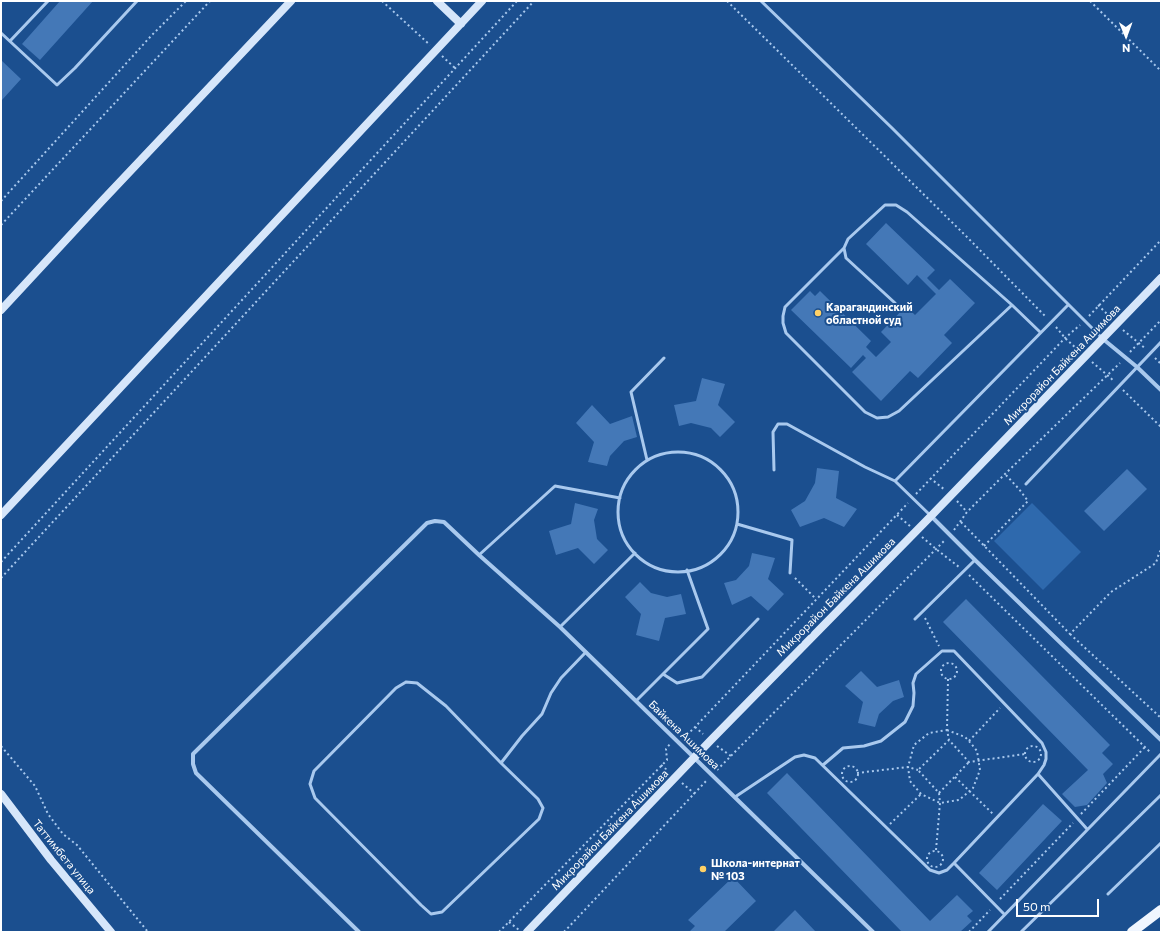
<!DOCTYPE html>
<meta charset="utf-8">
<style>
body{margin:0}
#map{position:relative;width:1162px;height:933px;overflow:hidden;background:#1b4f8f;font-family:Commissioner,sans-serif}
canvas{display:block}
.frame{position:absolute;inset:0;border:2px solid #fff;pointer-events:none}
.north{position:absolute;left:1106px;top:16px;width:40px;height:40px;-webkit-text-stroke:3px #1b4f8f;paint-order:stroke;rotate:179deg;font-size:11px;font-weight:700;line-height:16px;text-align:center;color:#fff}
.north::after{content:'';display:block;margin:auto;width:14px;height:18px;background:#fff;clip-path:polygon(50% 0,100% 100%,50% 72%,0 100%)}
.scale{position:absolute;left:1016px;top:899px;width:83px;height:18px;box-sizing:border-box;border:2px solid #fff;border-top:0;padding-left:5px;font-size:12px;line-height:14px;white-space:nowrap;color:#fff;-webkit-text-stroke:3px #1b4f8f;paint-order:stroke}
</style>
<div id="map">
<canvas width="1162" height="933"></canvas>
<div class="frame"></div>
<div class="north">N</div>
<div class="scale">50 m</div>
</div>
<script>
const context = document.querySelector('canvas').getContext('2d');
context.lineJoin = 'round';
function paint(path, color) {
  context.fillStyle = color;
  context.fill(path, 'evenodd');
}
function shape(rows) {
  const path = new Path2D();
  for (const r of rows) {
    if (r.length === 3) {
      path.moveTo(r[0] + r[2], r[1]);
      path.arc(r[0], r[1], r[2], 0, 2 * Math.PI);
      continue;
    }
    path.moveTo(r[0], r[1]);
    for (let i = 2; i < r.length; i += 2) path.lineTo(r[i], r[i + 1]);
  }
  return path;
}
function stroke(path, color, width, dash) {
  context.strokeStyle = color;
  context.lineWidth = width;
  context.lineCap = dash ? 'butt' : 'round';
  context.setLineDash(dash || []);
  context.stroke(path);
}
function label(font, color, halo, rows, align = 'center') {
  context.font = font + ' Commissioner,sans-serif';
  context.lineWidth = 4;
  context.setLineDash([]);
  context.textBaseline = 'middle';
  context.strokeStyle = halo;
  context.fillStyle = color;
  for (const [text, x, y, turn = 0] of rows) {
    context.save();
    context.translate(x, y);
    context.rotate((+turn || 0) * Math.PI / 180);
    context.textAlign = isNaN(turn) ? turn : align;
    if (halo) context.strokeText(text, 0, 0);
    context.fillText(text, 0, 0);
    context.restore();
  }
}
const green = shape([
 [1032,503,1081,552,1043,590,994,541]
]);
const building = shape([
 [60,1,93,1,40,60,22,44],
 [1,60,21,79,2,100,1,99],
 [886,223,935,270,927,278,939,290,950,279,975,303,944,335,952,343,918,378,910,371,881,401,852,372,866,358,863,355,851,368,791,310,810,291,815,296,820,291,871,341,866,347,876,357,891,342,881,332,906,306,915,315,936,294,917,275,908,285,866,244],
 [702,378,725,384,718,405,735,422,720,437,711,428,691,423,679,426,674,405,696,401],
 [592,405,610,424,632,416,637,437,624,441,610,456,607,466,588,462,594,442,576,423],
 [817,468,839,471,836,498,857,509,844,527,824,518,800,527,791,510,805,501,815,483],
 [1127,469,1147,489,1104,531,1084,511],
 [575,503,598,509,594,520,597,539,608,550,594,564,578,548,556,555,549,531,571,524],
 [752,553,775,558,768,579,784,594,768,611,751,596,732,605,724,583,736,580,749,566],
 [640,582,651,593,667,597,681,594,686,614,665,618,659,641,636,635,641,614,625,597],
 [966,599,1110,745,1102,753,1113,764,1103,774,1107,783,1087,805,1075,807,1062,794,1088,770,943,622],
 [861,671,877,687,899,680,904,697,893,701,879,714,875,727,858,723,863,702,845,686],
 [787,773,930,921,957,895,973,911,967,916,972,921,960,932,902,932,767,793],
 [1043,804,1062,821,997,890,979,873],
 [733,877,756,901,724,932,689,932,695,926,688,920],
 [795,910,816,932,773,932]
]);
const path = shape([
 [382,1,430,45],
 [727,1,967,237,1046,317],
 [1090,1,1161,71],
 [442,56,455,68],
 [1,201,151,36,186,1],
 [1,225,210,1],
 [1098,305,1110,317],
 [1089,316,1161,240],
 [1056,327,1065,338,1078,350],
 [1123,330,1146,349],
 [1130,352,1161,320],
 [1155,358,1161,364],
 [1092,362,1114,381],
 [1123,390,1161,427],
 [930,478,945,490],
 [916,494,1065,338,1080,325],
 [957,501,967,512],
 [897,515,910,526],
 [961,522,1070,634,1111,592,1156,563,1159,553,1161,550],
 [954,530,967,512,1005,474,1120,363],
 [922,537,936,549,959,567],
 [984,546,1028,501,1019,489,1005,474],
 [1,562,517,1],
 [969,575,1151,753],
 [1,578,534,1],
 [795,578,816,599],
 [925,618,939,646],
 [1070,634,1161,718],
 [949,671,8],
 [948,679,947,730,949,740],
 [695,727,703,734],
 [947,730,965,737,969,741,977,751,980,770,973,788,959,800,940,803,921,794,910,781,908,767,914,745,929,733,947,730],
 [682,736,688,734,695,727,908,503],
 [969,741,1000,708],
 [1,746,35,786,48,814,63,834,77,845,148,932],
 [717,746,731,756],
 [1033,754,8],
 [661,765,668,771],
 [850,774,8],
 [717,770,945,540],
 [857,773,908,767,918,770],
 [955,777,993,814],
 [682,783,695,794],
 [939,793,969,762],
 [1081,814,1145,747],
 [890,824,921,794],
 [936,850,940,803,939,793,918,770,949,740,969,762,1025,754],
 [935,859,8],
 [1000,899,1073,823],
 [509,922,519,930],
 [499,932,667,760,666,749,670,744],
 [564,932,707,780],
 [969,932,990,910]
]);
const lane = shape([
 [761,1,892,128,1101,337],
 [1,33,57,85,75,68,137,1],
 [10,41,48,1],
 [844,248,785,307,783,316,783,323,786,333,865,412,877,418,888,417,899,411,1012,305],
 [895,303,846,258,844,248,848,239,885,205,896,205,907,212,1012,305,1040,332],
 [678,512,60],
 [647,460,631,392,664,358],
 [774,470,773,432,778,424,787,424,865,467,895,481],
 [1026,484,1161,342],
 [931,516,895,481,1068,305],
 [737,524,792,540,790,573],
 [479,555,555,486,620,498],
 [915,619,975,560],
 [560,627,635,553],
 [663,674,677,683,702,677,758,619],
 [406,682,417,683,446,706,501,763,538,799,543,808,539,819,442,912,431,914,421,905,315,798,310,784,314,771,396,688,406,682],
 [636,701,708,629,687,570],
 [501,763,522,736,542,714,551,693,561,678,586,652],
 [823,765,843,748,864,746,881,741,905,722,913,706,914,693,913,683,916,674,942,651,954,651,1042,743,1046,752,1046,759,1044,765,1038,774],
 [735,797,795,757,804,755,815,758,930,870,939,873,947,870,954,863,1038,774,1087,829],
 [954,863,1004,914],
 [1108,894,1161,843],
 [988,932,1161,754],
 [1021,932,1161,795]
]);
const street = shape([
 [1103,339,1137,367,1161,390],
 [931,516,975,560,1161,740],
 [359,932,196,773,193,764,193,754,427,523,435,521,444,522,479,555,560,627,873,932]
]);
const secondary = shape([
 [437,1,461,24],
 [1,310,102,201,291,1],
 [1,515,482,1],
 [1,794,51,860,111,932],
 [527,932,711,740,931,516,1161,278]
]);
const primary = shape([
 [1132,932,1161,910]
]);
const markers = [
 [818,313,4,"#ffd166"],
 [703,869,4,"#ffd166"]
];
const poiNames = [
 ["Карагандинский",826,307],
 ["областной суд",826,320],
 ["Школа-интернат",711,863],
 ["№ 103",711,876]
];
const streetNames = [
 ["Микрорайон Байкена Ашимова",1062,365,-46],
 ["Микрорайон Байкена Ашимова",836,597,-45],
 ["Байкена Ашимова",684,735,44],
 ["Микрорайон Байкена Ашимова",610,830,-46],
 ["Таттимбета улица",64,857,51]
];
paint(green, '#2e69ad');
paint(building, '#4478b7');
stroke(path, '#a9c9ee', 2, [2, 3]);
stroke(lane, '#a9c9ee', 3);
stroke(street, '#a9c9ee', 4);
stroke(secondary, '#d6e6fa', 8);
stroke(primary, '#f0f6ff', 10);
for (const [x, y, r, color] of markers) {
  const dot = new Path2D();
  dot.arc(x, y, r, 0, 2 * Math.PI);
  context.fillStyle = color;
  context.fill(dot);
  stroke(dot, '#1b4f8f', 1.5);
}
label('bold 11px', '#fff', '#1b4f8f', poiNames, 'left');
label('11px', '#fff', '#1b4f8f', streetNames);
</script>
